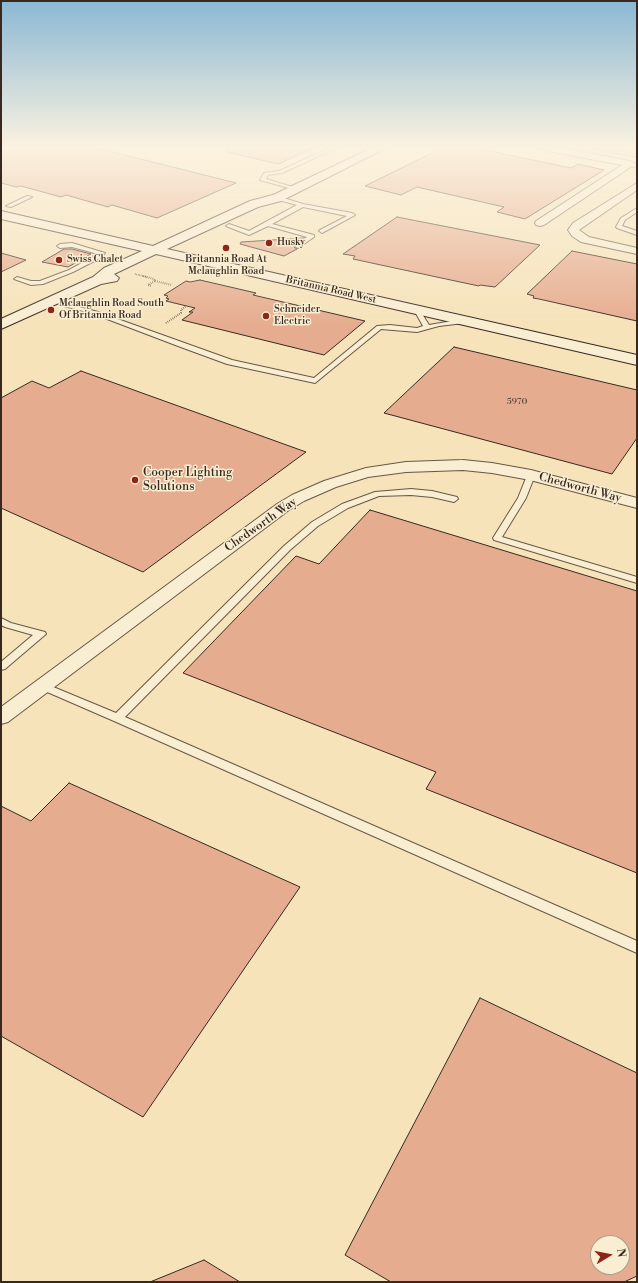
<!DOCTYPE html>
<style>
body{margin:0}
#map{position:relative;width:638px;height:1283px;overflow:hidden;background:#f6e3ba;font-family:"Libre Bodoni",serif}
canvas{display:block}
.frame{position:absolute;inset:0;border:2px solid #372920;pointer-events:none}
.north{position:absolute;left:590px;top:1235px;width:40px;height:40px;box-sizing:border-box;background:#f9edd2;border:1px solid #ab9f8b;border-radius:50%;rotate:80deg;font-size:11px;font-weight:700;line-height:16px;text-align:center;color:#372920}
.north::after{content:'';display:block;margin:auto;width:14px;height:18px;background:#8f2418;clip-path:polygon(50% 0,100% 100%,50% 72%,0 100%)}
</style>
<div id="map">
<canvas width="638" height="1283"></canvas>
<div class="frame"></div>
<div class="north">N</div>
</div>
<script>
const context = document.querySelector('canvas').getContext('2d');
context.lineJoin = 'round';
function paint(path, color) {
  context.fillStyle = color;
  context.fill(path, 'evenodd');
}
function shape(rows) {
  const path = new Path2D();
  for (const r of rows) {
    path.moveTo(r[0], r[1]);
    for (let i = 2; i < r.length; i += 2) path.lineTo(r[i], r[i + 1]);
  }
  return path;
}
function stroke(path, color, width, dash) {
  context.strokeStyle = color;
  context.lineWidth = width;
  context.lineCap = dash ? 'butt' : 'round';
  context.setLineDash(dash || []);
  context.stroke(path);
}
function label(font, color, halo, rows, align = 'center') {
  context.font = font + ' "Libre Bodoni",serif';
  context.lineWidth = 3;
  context.setLineDash([]);
  context.textBaseline = 'middle';
  context.strokeStyle = halo;
  context.fillStyle = color;
  for (const [text, x, y, turn = 0] of rows) {
    context.save();
    context.translate(x, y);
    context.rotate((+turn || 0) * Math.PI / 180);
    context.textAlign = isNaN(turn) ? turn : align;
    if (halo) context.strokeText(text, 0, 0);
    context.fillText(text, 0, 0);
    context.restore();
  }
}
const building = shape([
 [1,146,89,146,236,183,157,218,112,205,108,207,66,195,61,197,21,186,16,187,1,183,1,146],
 [227,146,318,146,278,164,227,152,227,146],
 [446,146,466,146,571,168,578,164,604,170,525,219,497,212,504,207,417,187,401,195,365,186,446,146],
 [397,217,540,245,495,287,480,285,479,286,460,282,353,259,355,256,343,254,397,217],
 [304,238,295,244,294,247,297,249,284,256,240,244,241,242,304,238],
 [64,249,72,249,91,254,68,267,42,262,64,249],
 [572,251,637,264,637,321,539,299,533,298,534,296,527,294,572,251],
 [1,253,26,260,1,272,1,253],
 [200,280,256,293,253,295,365,321,324,355,182,320,193,312,189,312,195,308,166,301,169,299,166,298,168,296,164,295,186,281,190,282,200,280],
 [454,347,637,390,637,438,612,474,384,413,454,347],
 [81,371,306,452,143,572,1,508,1,398,32,381,49,388,81,371],
 [370,510,637,591,637,873,426,789,436,772,183,673,296,556,319,564,370,510],
 [69,783,300,887,143,1117,1,1036,1,806,31,821,69,783],
 [480,998,637,1073,637,1276,624,1282,391,1282,345,1255,480,998],
 [598,1243,622,1243,622,1267,598,1267,598,1243],
 [204,1260,240,1282,150,1282,204,1260]
]);
const pathFar1 = shape([
 [135,274,147,277]
]);
const path = shape([
 [143,276,154,279,155,281,148,285,152,286],
 [155,281,172,285],
 [166,323,181,313,181,310,186,306]
]);
const lane = shape([
 [334,146,341,146,282,173,268,175,266,179,296,188,296,190,260,180,264,173,279,171,334,146],
 [583,146,594,146,637,155,637,157,583,146],
 [630,162,637,164,637,168,628,165,627,164,630,162],
 [27,196,32,197,11,207,6,206,27,196],
 [277,196,303,204,352,213,355,215,322,233,319,231,320,230,347,216,303,207,272,224,314,235,314,237,298,248,296,247,296,245,307,237,268,226,249,235,226,226,229,224,249,231,297,205,275,199,275,197,277,196],
 [637,208,637,212,625,220,622,226,637,231,637,235,617,228,616,227,621,218,637,208],
 [72,243,105,253,102,257,73,272,43,284,31,285,14,279,17,277,31,281,40,281,69,270,98,254,72,247,60,248,57,246,60,244,72,243],
 [53,299,57,299,68,304,98,312,232,360,314,378,377,326,390,325,417,328,423,326,414,310,415,309,419,309,429,325,464,319,467,321,464,323,439,326,417,332,381,329,315,383,227,364,178,346,94,314,64,306,53,301,53,299],
 [528,473,531,473,535,475,526,498,502,537,637,577,637,583,494,540,493,538,518,498,528,473],
 [411,489,432,491,457,497,458,499,454,502,432,497,411,495,379,496,348,508,318,526,290,550,125,717,637,941,637,953,114,721,38,688,37,686,38,684,42,682,46,684,116,713,284,546,312,522,342,504,375,492,411,489],
 [1,618,11,623,45,632,46,634,5,669,1,670,1,662,33,635,5,627,1,625,1,618]
]);
const street = shape([
 [533,146,553,146,630,161,635,164,544,225,540,226,536,225,535,223,536,221,622,165,537,149,533,146],
 [637,183,637,190,579,230,589,237,637,248,637,254,581,242,572,236,568,230,573,223,637,183],
 [463,460,492,463,531,470,637,498,637,508,530,480,492,473,463,470,406,472,368,477,336,487,304,501,289,510,8,722,1,724,1,707,277,504,292,495,324,481,366,468,406,462,463,460]
]);
const secondary = shape([
 [376,146,390,146,281,201,258,207,167,249,637,355,637,365,156,254,114,274,119,278,117,281,101,284,1,329,1,319,93,277,104,268,142,251,1,219,1,211,153,246,250,201,273,195,376,146]
]);
const markers = [
 [269,243,4,"#8f2418"],
 [226,248,4,"#8f2418"],
 [59,260,4,"#8f2418"],
 [51,310,4,"#8f2418"],
 [266,316,4,"#8f2418"],
 [135,480,4,"#8f2418"]
];
const farNumbernames = [
 ["5970",517,402]
];
const farPoinames = [
 ["Husky",277,243],
 ["Swiss Chalet",67,260],
 ["Britannia Road At",226,260,"center"],
 ["Mclaughlin Road",226,272,"center"],
 ["Mclaughlin Road South",59,304],
 ["Of Britannia Road",59,316],
 ["Schneider",274,310],
 ["Electric",274,322]
];
const farStreetnames = [
 ["Britannia Road West",331,290,13]
];
const poiNames = [
 ["Cooper Lighting",143,473],
 ["Solutions",143,487]
];
const streetNames = [
 ["Chedworth Way",580,488,15],
 ["Chedworth Way",261,525,-35]
];
paint(building, '#e6ac8f');
stroke(building, '#372920', 1);
stroke(lane, '#675846', 2);
stroke(street, '#675846', 2);
stroke(secondary, '#372920', 2);
stroke(pathFar1, '#372920', 1.5, [0.5, 1]);
stroke(path, '#372920', 2, [0.5, 1.5]);
paint(lane, '#f9edd2');
paint(street, '#f9edd2');
paint(secondary, '#f9edd2');
const sky = context.createLinearGradient(0, 0, 0, 326);
sky.addColorStop(0, '#8ab8d4');
sky.addColorStop(0.45, '#fbf2e0');
sky.addColorStop(1, '#fbf2e000');
context.fillStyle = sky;
context.fillRect(0, 0, 638, 326);
for (const [x, y, r, color] of markers) {
  const dot = new Path2D();
  dot.arc(x, y, r, 0, 2 * Math.PI);
  context.fillStyle = color;
  context.fill(dot);
  stroke(dot, '#f9edd2', 1.5);
}
label('9px', '#634a3c', null, farNumbernames);
label('10px', '#372920', '#f9edd2', farPoinames, 'left');
label('10px', '#372920', '#f9edd2', farStreetnames);
label('12px', '#372920', '#f9edd2', poiNames, 'left');
label('12px', '#372920', '#f9edd2', streetNames);
</script>
